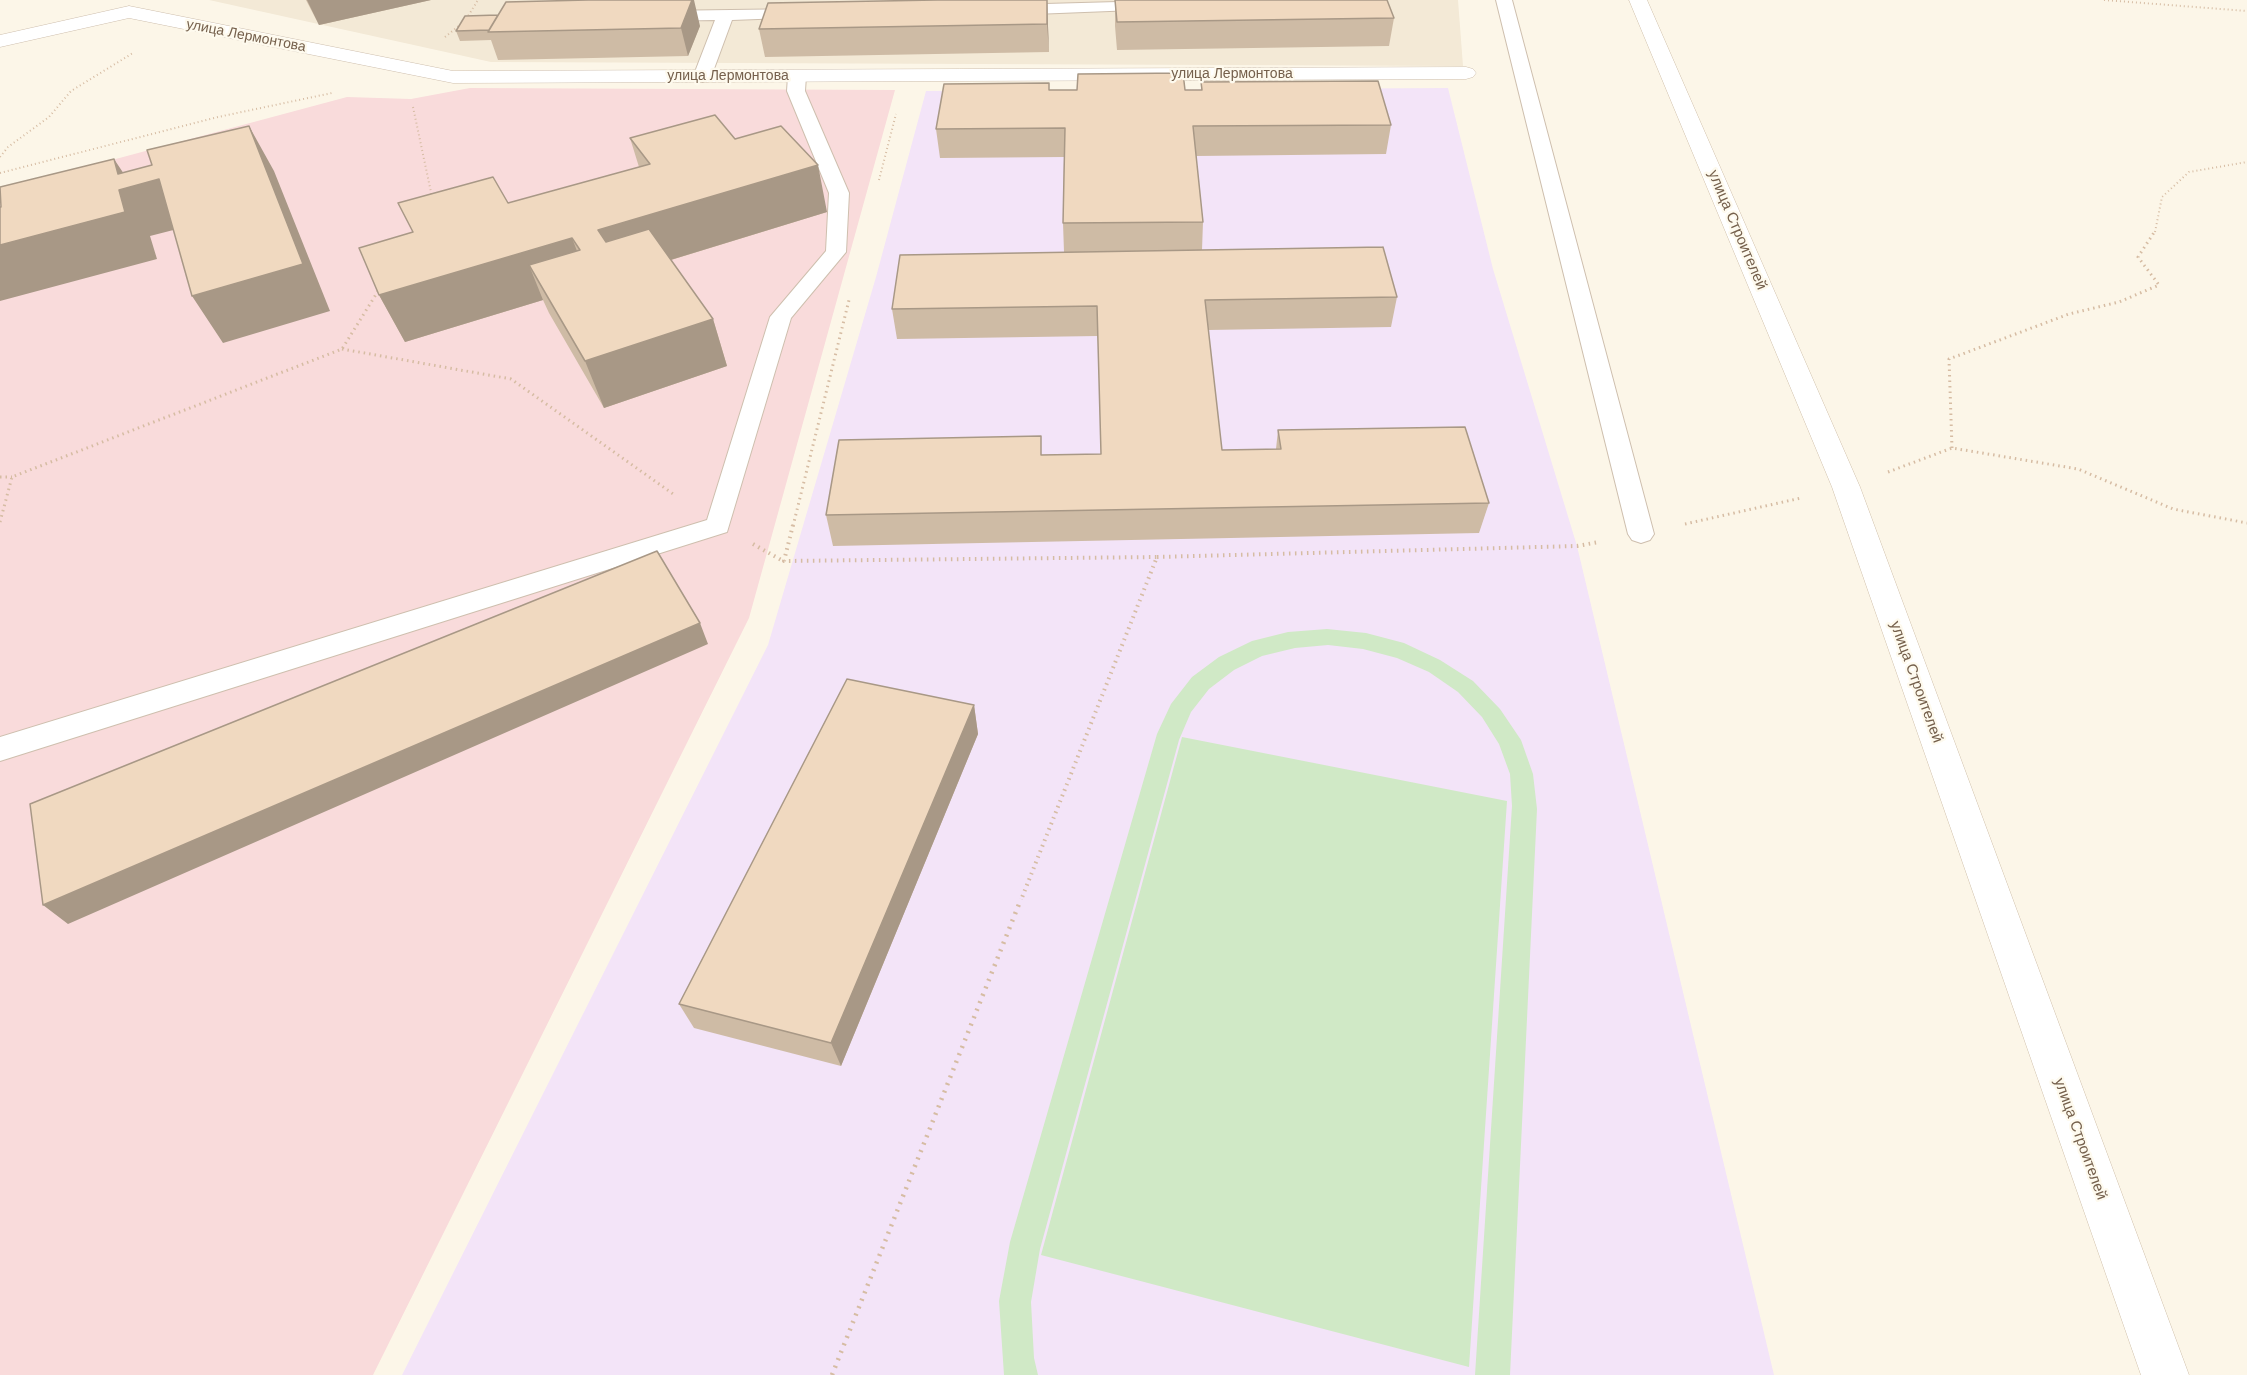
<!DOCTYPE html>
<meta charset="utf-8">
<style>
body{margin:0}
canvas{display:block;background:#fcf6e8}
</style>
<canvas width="2247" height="1375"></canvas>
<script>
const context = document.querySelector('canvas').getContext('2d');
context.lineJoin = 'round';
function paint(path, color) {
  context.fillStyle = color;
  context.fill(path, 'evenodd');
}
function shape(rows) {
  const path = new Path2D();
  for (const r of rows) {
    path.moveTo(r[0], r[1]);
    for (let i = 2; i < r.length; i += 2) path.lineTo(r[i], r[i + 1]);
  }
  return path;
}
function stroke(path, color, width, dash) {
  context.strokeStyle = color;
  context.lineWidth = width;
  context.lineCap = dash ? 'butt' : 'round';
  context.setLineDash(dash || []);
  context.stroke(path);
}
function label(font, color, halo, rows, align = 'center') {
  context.font = font + ' Helvetica,sans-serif';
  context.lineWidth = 4.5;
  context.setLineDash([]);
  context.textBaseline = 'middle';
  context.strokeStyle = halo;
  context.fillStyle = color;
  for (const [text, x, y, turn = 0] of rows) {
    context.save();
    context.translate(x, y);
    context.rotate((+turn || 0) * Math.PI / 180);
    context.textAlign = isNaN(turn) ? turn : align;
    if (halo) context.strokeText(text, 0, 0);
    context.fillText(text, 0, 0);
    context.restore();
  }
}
const residential = shape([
 [209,0,1458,0,1463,66,491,62]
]);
const education = shape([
 [1448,88,1493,269,1577,546,1774,1375,402,1375,768,645,876,277,926,91]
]);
const medical = shape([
 [470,88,895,90,749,618,373,1375,0,1375,0,190,347,97,411,99]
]);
const green = shape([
 [1327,629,1366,633,1404,643,1440,660,1473,681,1500,709,1521,740,1533,774,1537,809,1510,1375,1475,1375,1512,806,1510,774,1499,744,1482,717,1458,692,1429,672,1397,658,1363,649,1328,645,1295,648,1262,656,1234,670,1209,689,1191,712,1179,740,1040,1249,1031,1302,1034,1358,1038,1375,1004,1375,999,1301,1010,1242,1157,734,1171,704,1192,677,1219,657,1252,641,1288,632],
 [1182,737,1507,801,1469,1367,1041,1255]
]);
const pathFar3 = shape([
 [2104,0,2247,11],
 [445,37,465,21,478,0],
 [413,107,432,197],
 [0,157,8,147,49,117,71,91,133,53],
 [0,173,218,117,332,93],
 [879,180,896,114],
 [2155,232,2162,197,2189,172,2247,162]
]);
const pathFar2 = shape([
 [342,349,511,379,676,496],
 [1952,448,1949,359,2069,314,2119,302,2159,285,2138,257,2155,231],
 [1888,472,1952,448,2078,469,2173,509,2247,523],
 [0,477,12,477],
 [0,522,12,477,342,349,380,288],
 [1685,524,1801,498],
 [793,526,849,300]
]);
const pathFar1 = shape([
 [793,525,784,561,1157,557,1021,900],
 [753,544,783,561],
 [1157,557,1577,546,1599,542]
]);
const path = shape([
 [832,1375,1021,899]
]);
const service = shape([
 [1496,0,1512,0,1654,534,1650,540,1641,543,1632,540,1628,534,1496,0],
 [1154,1,1162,6,1160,9,1009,15,1001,10,1009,5,1154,1],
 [804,9,812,14,810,17,732,20,711,77,708,81,702,82,696,81,693,77,715,20,658,21,650,16,658,11,804,9],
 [797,71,803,72,806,76,805,91,849,193,846,252,791,318,727,532,0,761,0,737,707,520,770,317,826,251,829,193,787,91,788,76,791,72,797,71]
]);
const minor = shape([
 [129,6,453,71,1466,67,1473,69,1476,73,1473,77,1466,79,453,83,129,18,0,47,0,35,129,6]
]);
const secondary = shape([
 [1629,0,1647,0,1860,487,2189,1375,2141,1375,1832,487,1629,0]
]);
const wall = shape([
 [306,0,431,0,319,25],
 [1047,0,1049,52,765,57,759,29],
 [1115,0,1394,18,1389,46,1117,50,1115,26],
 [700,26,688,56,498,60,491,40,460,41,456,31],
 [1201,82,1391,125,1386,154,1196,156,1203,222,1202,250,1397,297,1391,327,1208,330,1222,450,1276,449,1278,430,1489,503,1479,533,833,546,826,515,1043,455,1101,454,1098,336,897,339,892,309,1064,252,1063,223,1064,157,940,158,936,129,1050,90,1201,90],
 [630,138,735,139,827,212,671,260,713,319,727,366,604,408,549,313,543,300,405,342,379,295,508,203,639,167],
 [974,705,978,734,841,1066,694,1028,679,1004]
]);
const shadedWall = shape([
 [307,0,431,0,319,25],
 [692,0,694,0,700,26,688,56,681,28],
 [1047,0,1049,52,1047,24],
 [249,126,274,171,330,311,223,343,192,296],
 [114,159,132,186,159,179,189,226,150,236,157,259,0,301,0,245,119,190,118,174],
 [818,165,827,212,615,277,598,230],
 [572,238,590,285,529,265,543,300,405,342,379,295],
 [713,319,727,366,604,408,585,361],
 [700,623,708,644,68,924,43,905],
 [974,705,978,734,841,1066,831,1043]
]);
const building = shape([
 [588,0,692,0,681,28,488,32,506,2,588,0],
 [937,0,1047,0,1047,24,759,29,768,3,937,0],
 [1115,0,1387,0,1394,18,1117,22,1115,0],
 [498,15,489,30,456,31,465,16,498,15],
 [1183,73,1185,90,1202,90,1201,82,1378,81,1391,125,1193,126,1203,222,1063,223,1065,128,936,129,944,84,1049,83,1049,90,1077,90,1078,74,1183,73],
 [715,115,735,139,781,126,818,165,598,230,606,242,649,229,713,319,585,361,529,265,580,250,572,238,379,295,359,248,413,232,398,203,493,177,508,203,650,164,630,138,715,115],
 [249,126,303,264,192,296,159,179,119,190,125,212,0,245,0,207,1,207,0,187,114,159,118,174,152,165,147,150,249,126],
 [1383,247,1397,297,1205,300,1222,450,1281,449,1278,430,1465,427,1489,503,826,515,839,440,1041,436,1041,455,1101,454,1097,306,892,309,900,255,1383,247],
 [657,551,700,623,43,905,30,804,657,551],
 [847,679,974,705,831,1043,679,1004,847,679]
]);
const farStreetnames = [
 ["улица Лермонтова",246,36,11],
 ["улица Лермонтова",1232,74],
 ["улица Лермонтова",728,76]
];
const streetNames = [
 ["улица Строителей",1737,230,67],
 ["улица Строителей",1916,682,70],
 ["улица Строителей",2080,1139,70]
];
paint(residential, '#f3e9d6');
paint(education, '#f3e4f8');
paint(medical, '#f9dbdb');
paint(green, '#d0e9c6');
stroke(service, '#cebfae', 2);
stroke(minor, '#cebfae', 1);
stroke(secondary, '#d0c0ab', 1);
stroke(pathFar3, '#d6bca3', 2, [1, 3]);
stroke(pathFar2, '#d6bca3', 3, [1.5, 4]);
stroke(pathFar1, '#d6bca3', 4, [1.5, 4.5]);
stroke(path, '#d6bca3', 4.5, [2, 6]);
paint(service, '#fff');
paint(minor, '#fff');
paint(secondary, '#fff');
paint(wall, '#cebba5');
paint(shadedWall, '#a89886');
paint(building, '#f0d9c0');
stroke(building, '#a89886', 1.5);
label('14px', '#75604c', '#fefaee', farStreetnames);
label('15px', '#75604c', '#fefaee', streetNames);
</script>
